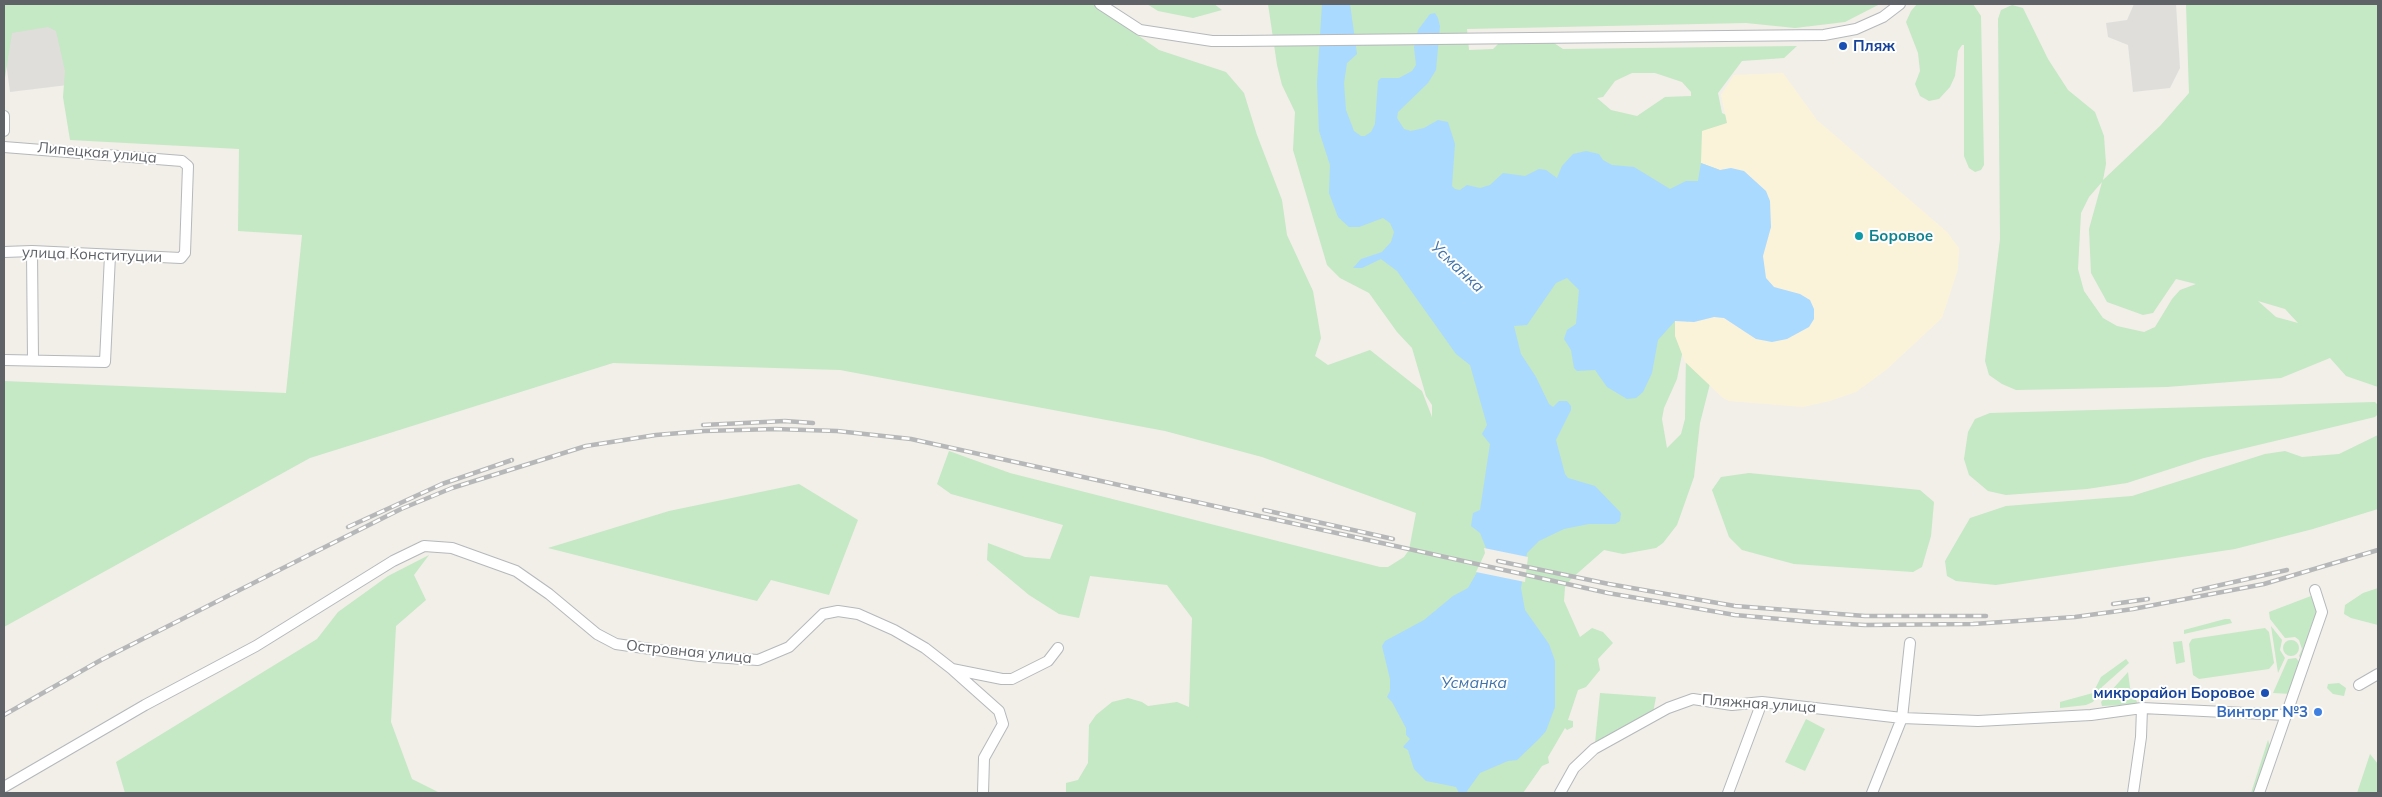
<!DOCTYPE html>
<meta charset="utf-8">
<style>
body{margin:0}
#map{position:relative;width:2382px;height:797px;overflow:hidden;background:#f1efe8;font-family:Mulish,sans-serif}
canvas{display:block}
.frame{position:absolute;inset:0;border:5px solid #5f6368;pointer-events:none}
</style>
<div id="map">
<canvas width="2382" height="797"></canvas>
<div class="frame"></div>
</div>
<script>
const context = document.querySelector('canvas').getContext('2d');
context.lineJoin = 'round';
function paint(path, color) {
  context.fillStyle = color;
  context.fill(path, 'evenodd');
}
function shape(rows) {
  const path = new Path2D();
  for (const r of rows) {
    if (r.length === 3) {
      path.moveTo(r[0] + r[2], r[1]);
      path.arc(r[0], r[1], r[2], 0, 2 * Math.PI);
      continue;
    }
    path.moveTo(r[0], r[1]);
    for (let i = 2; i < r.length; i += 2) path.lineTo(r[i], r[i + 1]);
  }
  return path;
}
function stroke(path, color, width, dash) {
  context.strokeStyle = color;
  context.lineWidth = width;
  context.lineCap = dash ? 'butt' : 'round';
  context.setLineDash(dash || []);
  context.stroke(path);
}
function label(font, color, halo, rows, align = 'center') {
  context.font = font + ' Mulish,sans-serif';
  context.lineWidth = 4;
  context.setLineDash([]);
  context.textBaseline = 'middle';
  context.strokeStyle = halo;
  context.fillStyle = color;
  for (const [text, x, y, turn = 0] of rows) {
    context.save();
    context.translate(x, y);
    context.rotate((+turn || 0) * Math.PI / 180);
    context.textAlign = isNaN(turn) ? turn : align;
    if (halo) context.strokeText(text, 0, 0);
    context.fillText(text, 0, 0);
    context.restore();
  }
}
const industrial = shape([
 [2134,4,2176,4,2180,68,2170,88,2133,92,2128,45,2108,37,2106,23,2127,20],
 [65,6,76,84,10,92,4,47,4,14]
]);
const green = shape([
 [4,4,1093,4,1159,50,1226,72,1244,93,1257,135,1282,200,1287,235,1313,291,1321,338,1315,356,1328,365,1370,350,1422,391,1432,417,1432,405,1426,396,1412,348,1397,332,1369,293,1340,278,1327,265,1293,150,1295,112,1282,85,1277,65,1268,4,1880,4,1845,22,1795,28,1746,23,1467,29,1469,50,1493,49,1499,43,1548,39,1563,49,1797,46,1784,58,1742,61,1718,93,1722,113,1730,117,1677,379,1664,408,1662,419,1667,448,1681,434,1685,419,1686,353,1713,372,1700,423,1694,477,1677,525,1663,543,1656,548,1623,554,1604,550,1571,579,1565,587,1564,601,1580,637,1592,628,1603,632,1613,643,1598,659,1600,670,1586,687,1578,690,1568,720,1573,721,1573,727,1567,730,1565,728,1548,757,1549,763,1542,766,1523,793,1066,793,1066,783,1078,780,1088,763,1089,725,1096,715,1112,702,1128,698,1142,702,1148,706,1177,702,1189,707,1192,618,1167,585,1090,576,1079,618,1059,614,1029,595,987,560,988,543,1025,557,1050,559,1063,525,951,494,937,484,949,451,1010,473,1380,567,1388,567,1404,557,1409,550,1416,513,1262,457,1165,431,840,370,613,363,310,458,4,627,4,381,286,393,302,235,238,231,239,149,70,140,63,97,65,71,56,31,48,27,12,33,4,84],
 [1632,73,1655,73,1682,82,1691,92,1691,96,1665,97,1637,116,1611,110,1597,98,1603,97,1615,81],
 [1147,4,1214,4,1222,10,1193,18,1158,11],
 [1917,4,1973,4,1981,16,1984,165,1981,170,1975,172,1969,168,1964,156,1964,45,1962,45,1958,51,1955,76,1950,87,1939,99,1929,101,1920,96,1915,84,1920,71,1918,53,1906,22,1911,11],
 [2186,4,2378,4,2378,387,2346,376,2330,358,2281,378,2167,387,2016,390,2002,384,1989,375,1985,361,2000,239,1998,19,2001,10,2012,5,2023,8,2048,59,2068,90,2095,112,2104,136,2106,164,2103,180,2160,126,2189,93],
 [2102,182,2089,229,2091,273,2107,302,2143,315,2153,313,2176,279,2196,284,2180,290,2172,299,2155,327,2144,332,2117,326,2103,318,2084,291,2078,269,2081,213,2089,197],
 [2258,301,2285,309,2298,323,2276,317],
 [2375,402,2378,405,2378,414,2375,417,2204,458,2127,483,2087,489,2006,495,1988,491,1969,475,1964,459,1968,432,1975,419,1990,413],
 [2378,435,2378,509,2313,529,2235,549,1996,585,1956,581,1947,576,1945,561,1970,518,2006,506,2132,496,2265,454,2285,451,2302,457,2339,454],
 [1749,473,1920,490,1934,502,1931,536,1922,567,1913,572,1794,564,1742,550,1729,537,1712,490,1721,477],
 [799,484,858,520,829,595,771,580,757,601,548,548,669,511],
 [429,555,414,575,426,600,396,626,391,722,412,779,440,793,125,793,116,762,317,639,338,612,388,576],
 [2378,588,2378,625,2351,618,2344,614,2345,605,2363,593],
 [2311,596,2317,614,2303,662,2299,656,2302,649,2299,640,2295,637,2285,638,2270,619,2269,612],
 [2225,619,2230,619,2232,623,2184,634,2184,630],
 [2271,626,2282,640,2280,650,2285,658,2278,673],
 [2265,628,2269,632,2274,663,2269,669,2199,679,2193,675,2189,644,2192,639],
 [2291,648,8],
 [2182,641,2185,662,2176,664,2173,642],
 [2296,658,2302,665,2292,694,2273,693,2288,659],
 [2126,659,2129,663,2102,687,2093,702,2086,705,2060,708,2060,702,2093,693,2101,677],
 [2128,672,2130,688,2138,704,2102,706,2101,702],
 [2339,683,2346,688,2344,696,2333,694,2327,688,2328,684],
 [1600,693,1656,697,1653,713,1595,743],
 [1806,719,1825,729,1805,771,1785,762],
 [2268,740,2271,749,2257,793,2251,793],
 [2370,754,2378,764,2378,793,2357,793]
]);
const sand = shape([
 [1783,73,1817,120,1947,232,1959,248,1958,269,1942,318,1886,370,1856,392,1830,401,1803,407,1729,401,1723,398,1685,362,1675,336,1675,320,1694,322,1714,317,1724,318,1756,339,1784,291,1774,287,1766,278,1763,269,1763,256,1771,227,1731,168,1720,170,1701,163,1702,131,1727,123,1721,95,1734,75]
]);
const water = shape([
 [1322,4,1350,4,1357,54,1347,63,1344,83,1346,110,1354,131,1361,136,1365,136,1371,132,1375,124,1378,81,1381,78,1399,78,1412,71,1416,65,1414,47,1418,30,1430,14,1435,13,1438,18,1440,26,1436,70,1428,83,1398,112,1397,118,1404,129,1411,131,1424,128,1438,120,1448,122,1455,144,1452,186,1455,189,1460,190,1467,185,1480,188,1490,185,1503,173,1525,176,1539,169,1546,170,1557,178,1562,166,1573,154,1586,151,1599,154,1603,160,1612,165,1634,167,1670,189,1686,181,1698,181,1701,163,1720,170,1731,168,1744,171,1766,191,1770,201,1771,227,1763,256,1766,278,1774,287,1800,294,1810,300,1814,309,1814,319,1809,327,1787,339,1772,342,1756,339,1724,318,1714,317,1694,322,1675,321,1658,340,1652,373,1643,392,1636,398,1627,399,1607,387,1595,370,1577,371,1574,368,1571,350,1564,339,1567,330,1576,324,1579,290,1567,278,1556,283,1527,325,1514,326,1521,354,1536,377,1549,404,1553,407,1559,401,1567,401,1571,406,1571,410,1556,440,1565,474,1568,478,1595,486,1621,513,1620,521,1615,524,1589,524,1564,529,1539,541,1527,553,1521,588,1525,610,1549,644,1555,661,1555,707,1546,731,1539,739,1517,760,1508,761,1480,773,1467,791,1468,793,1459,793,1456,787,1426,781,1414,769,1408,750,1403,747,1410,739,1406,735,1406,728,1392,702,1387,697,1390,691,1390,679,1382,646,1385,641,1424,620,1453,596,1468,588,1488,553,1480,533,1471,526,1473,513,1480,510,1490,444,1482,434,1487,425,1470,365,1456,354,1397,271,1381,259,1362,268,1353,268,1361,259,1382,252,1391,242,1394,232,1390,223,1383,218,1359,227,1349,227,1338,217,1329,193,1330,165,1319,131,1317,83]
]);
const pier = shape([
 [1484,548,1528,557,1525,582,1476,572,1485,553]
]);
const minor = shape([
 [1100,4,1140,30,1212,41,1238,41,1824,35,1856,29,1883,17,1900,4],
 [4,116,4,131],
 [4,147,182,161,188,166,185,253,181,258,32,251,4,252],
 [32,251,33,360],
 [4,360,105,362,110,255],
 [953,670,999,711,1003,724,984,758,983,793],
 [2359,685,2378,674],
 [4,787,145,705,256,646,393,561,424,546,452,548,516,571,549,594,597,634,616,644,699,656,758,660,789,647,823,614,838,611,858,614,894,630,925,648,952,669,1002,679,1012,679,1048,661,1058,648],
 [1560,793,1574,768,1594,749,1668,708,1693,699,1732,705,1762,702,1902,718,1978,721,2091,715,2142,708,2286,715],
 [1728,793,1762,702],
 [1872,793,1902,718,1910,643],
 [2133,793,2141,737,2142,708],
 [2259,793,2322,612,2315,590]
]);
const rail = shape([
 [703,425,785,421,813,423],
 [1264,510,1393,539],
 [348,527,442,484,512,460],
 [1498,561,1609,584,1735,606,1865,616,1986,616],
 [2194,591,2287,570],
 [2113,604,2148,599],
 [4,715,101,660,297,561,401,509,452,488,586,446,656,435,704,431,775,429,837,431,911,439,1608,593,1735,615,1813,622,1865,625,1973,624,2075,617,2133,609,2264,584,2378,550]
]);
const markers = [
 [1843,46,5,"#1a4fb4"],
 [1859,236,5,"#0f9aa8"],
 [2265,693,5,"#1a4fb4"],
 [2318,712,5,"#3f7fe0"]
];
const transitNames = [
 ["Пляж",1853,46],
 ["микрорайон Боровое",2255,693,"right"]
];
const streetNames = [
 ["Липецкая улица",97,153,5],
 ["улица Конституции",92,255,2],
 ["Островная улица",689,652,6],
 ["Пляжная улица",1759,704,4]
];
const cultureNames = [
 ["Боровое",1869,236]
];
const shopNames = [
 ["Винторг №3",2308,712]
];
const waterNames = [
 ["Усманка",1457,267,43],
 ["Усманка",1474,683]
];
paint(industrial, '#e0deda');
paint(green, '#c5e8c5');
paint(sand, '#fbf3d9');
paint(water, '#aadaff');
paint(pier, '#f1efe8');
stroke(minor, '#b5b8bc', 12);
stroke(minor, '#fff', 10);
stroke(rail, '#b6b7b8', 4.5);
stroke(rail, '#fff', 2.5, [8]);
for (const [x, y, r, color] of markers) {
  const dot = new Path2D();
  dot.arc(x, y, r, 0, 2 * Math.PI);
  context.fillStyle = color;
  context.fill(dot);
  stroke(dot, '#fff', 2);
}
label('bold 15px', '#164399', '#fff', transitNames, 'left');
label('15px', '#5f6368', '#fff', streetNames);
label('bold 15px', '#0d838f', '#fff', cultureNames, 'left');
label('bold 15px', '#366cbe', '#fff', shopNames, 'right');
label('italic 16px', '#4174aa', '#fff', waterNames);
</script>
